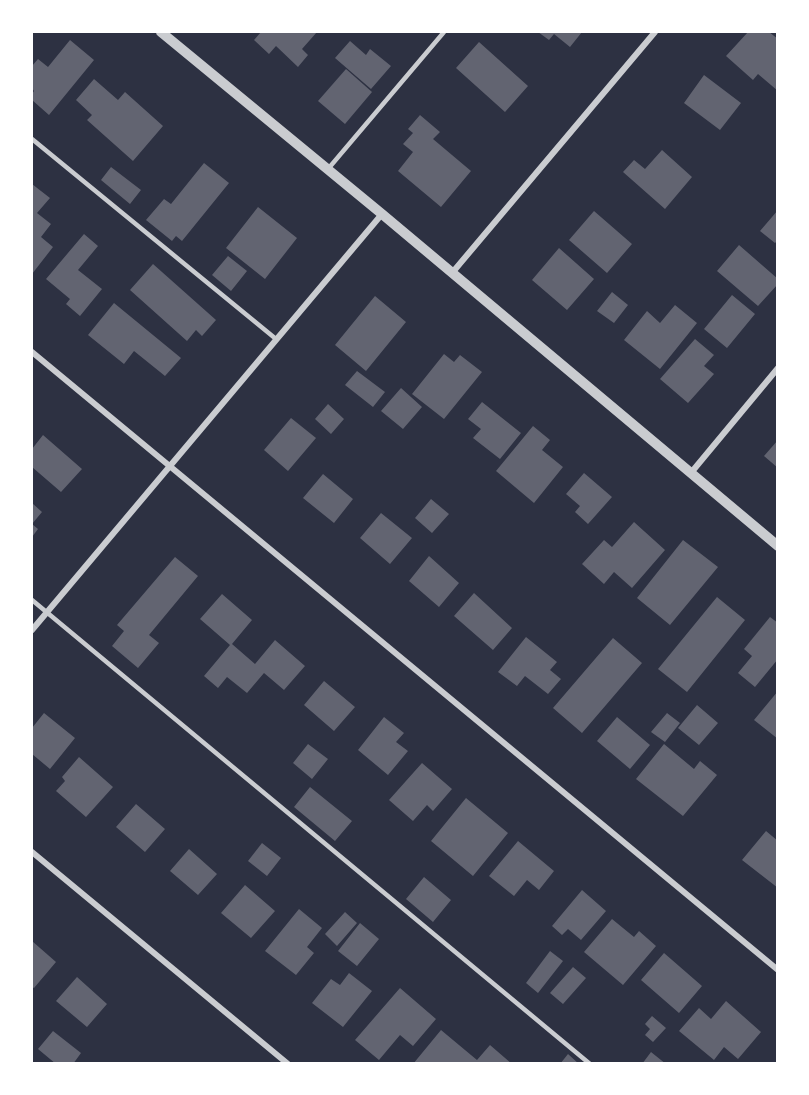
<!DOCTYPE html>
<style>
body{margin:0}
#map{position:relative;width:809px;height:1095px;overflow:hidden;background:#2d3142;font-family:Signika,sans-serif}
canvas{display:block}
.frame{position:absolute;inset:0;border:33px solid #fff;pointer-events:none}
</style>
<div id="map">
<canvas width="809" height="1095"></canvas>
<div class="frame"></div>
</div>
<script>
const context = document.querySelector('canvas').getContext('2d');
context.lineJoin = 'round';
function paint(path, color) {
  context.fillStyle = color;
  context.fill(path, 'evenodd');
}
function shape(rows) {
  const path = new Path2D();
  for (const r of rows) {
    path.moveTo(r[0], r[1]);
    for (let i = 2; i < r.length; i += 2) path.lineTo(r[i], r[i + 1]);
  }
  return path;
}
function stroke(path, color, width, dash) {
  context.strokeStyle = color;
  context.lineWidth = width;
  context.lineCap = dash ? 'butt' : 'round';
  context.setLineDash(dash || []);
  context.stroke(path);
}
const building = shape([
 [261,32,317,32,302,49,308,55,298,67,276,46,269,54,254,40],
 [538,32,582,32,570,47,554,34,549,40],
 [748,32,769,32,778,39,778,91,758,74,753,80,726,56],
 [70,40,94,60,49,115,32,100,32,94,34,91,32,88,32,66,38,59,48,67],
 [350,41,366,55,370,49,391,66,371,89,335,58],
 [479,42,528,86,505,112,456,68],
 [346,69,372,92,345,124,318,101],
 [704,75,741,103,720,130,684,103],
 [94,79,118,100,125,92,163,126,133,161,87,120,92,115,76,100],
 [420,115,440,132,433,139,471,171,441,207,398,171,413,152,403,144,413,133,408,129],
 [662,150,692,177,665,209,623,172,634,160,645,169],
 [204,163,229,183,182,241,176,236,172,241,146,220,164,199,171,204],
 [111,167,141,190,130,204,101,180],
 [32,184,50,198,37,213,51,224,41,237,53,247,32,274],
 [258,207,297,238,265,279,226,248],
 [778,210,778,240,775,243,760,231],
 [594,211,632,244,607,273,569,240],
 [84,234,98,246,78,270,102,289,80,316,66,304,70,299,46,279],
 [739,245,778,279,778,284,758,306,717,271],
 [559,248,594,279,567,310,532,280],
 [228,256,247,271,231,291,212,275],
 [153,264,216,320,202,336,196,330,187,341,130,290],
 [612,292,628,305,614,323,597,311],
 [732,295,755,314,727,348,704,329],
 [375,296,406,322,366,371,335,345],
 [114,303,181,358,165,376,134,351,124,364,88,335],
 [675,305,697,323,660,369,624,340,647,311,660,323],
 [695,339,714,355,704,366,714,374,688,403,660,379],
 [444,354,454,362,460,355,482,372,444,419,412,394],
 [357,371,385,392,373,407,345,385],
 [401,388,422,407,403,429,381,411],
 [482,402,521,433,500,459,473,438,481,429,468,419],
 [328,404,344,419,331,434,315,419],
 [291,418,316,438,288,471,264,450],
 [533,426,550,440,542,450,563,467,534,503,496,471],
 [43,435,82,469,61,492,32,467,32,449],
 [778,440,778,468,764,456],
 [584,473,612,497,588,524,575,512,580,506,566,494],
 [323,474,353,499,334,523,303,498],
 [431,499,449,514,432,533,415,518],
 [32,503,42,512,32,524,38,529,32,537],
 [381,513,412,538,390,564,360,538],
 [634,522,665,550,632,588,614,572,604,584,582,564,604,540,612,547],
 [683,540,718,567,670,625,637,598],
 [429,556,459,583,439,607,409,581],
 [175,557,198,576,149,635,159,643,138,668,112,646,124,631,117,625],
 [474,593,512,628,493,650,454,616],
 [222,594,252,620,232,644,255,664,275,640,305,666,284,690,264,673,247,693,227,677,218,688,204,676,230,645,200,619],
 [717,597,745,620,687,692,658,669],
 [770,617,778,623,778,659,755,687,738,673,752,656,744,649],
 [526,637,557,662,550,670,561,679,548,694,525,676,517,686,498,672],
 [613,638,642,663,582,733,553,708],
 [324,681,355,707,334,731,304,705],
 [778,691,778,739,754,720],
 [697,705,718,723,699,745,678,728],
 [44,713,75,738,50,769,32,754,32,728],
 [667,713,680,723,665,742,651,732],
 [384,717,404,733,396,742,408,751,388,775,358,750],
 [617,717,650,745,630,769,597,741],
 [308,744,328,759,312,779,293,763],
 [664,744,694,769,700,761,717,775,683,816,636,779],
 [79,757,113,787,86,817,56,791,65,781,62,777],
 [422,763,452,789,433,811,427,805,413,821,389,800],
 [310,787,352,821,335,841,294,807],
 [466,798,508,833,473,876,431,841],
 [136,804,165,829,145,852,116,827],
 [766,831,778,841,778,888,742,860],
 [518,841,554,871,539,890,527,880,514,896,489,876],
 [262,843,281,858,267,876,248,861],
 [189,849,217,874,198,895,170,871],
 [424,877,451,900,433,922,406,899],
 [245,885,275,911,251,938,221,913],
 [582,890,606,911,581,940,568,929,562,935,552,926],
 [299,909,322,928,307,947,314,953,296,975,265,951],
 [345,912,357,923,337,946,325,934],
 [612,919,634,937,639,931,656,946,623,985,584,952],
 [360,923,379,939,357,966,338,951],
 [32,941,56,962,34,988,32,987],
 [550,951,563,961,538,993,526,983],
 [664,953,702,986,679,1013,641,980],
 [573,967,586,978,563,1004,550,993],
 [349,973,372,991,343,1027,312,1003,331,979,340,985],
 [77,977,107,1004,87,1027,56,1001],
 [400,988,436,1019,413,1046,400,1035,379,1060,355,1040],
 [726,1001,761,1032,738,1059,724,1047,714,1060,679,1031,699,1008,711,1019],
 [652,1016,666,1028,653,1042,645,1035,650,1029,645,1024],
 [441,1030,477,1060,490,1045,512,1064,413,1064],
 [53,1031,81,1053,73,1064,56,1064,38,1049],
 [651,1052,666,1064,642,1064],
 [568,1054,579,1064,560,1064]
]);
const service = shape([
 [32,139,276,339],
 [328,169,444,32],
 [32,600,590,1064]
]);
const minor = shape([
 [452,273,655,32],
 [32,352,778,970],
 [690,474,778,368],
 [32,630,382,214],
 [32,852,288,1064]
]);
const tertiary = shape([
 [161,32,382,214,778,546]
]);
paint(building, '#626471');
stroke(service, '#caccd0', 4.5);
stroke(minor, '#caccd0', 6);
stroke(tertiary, '#caccd0', 10);
</script>
